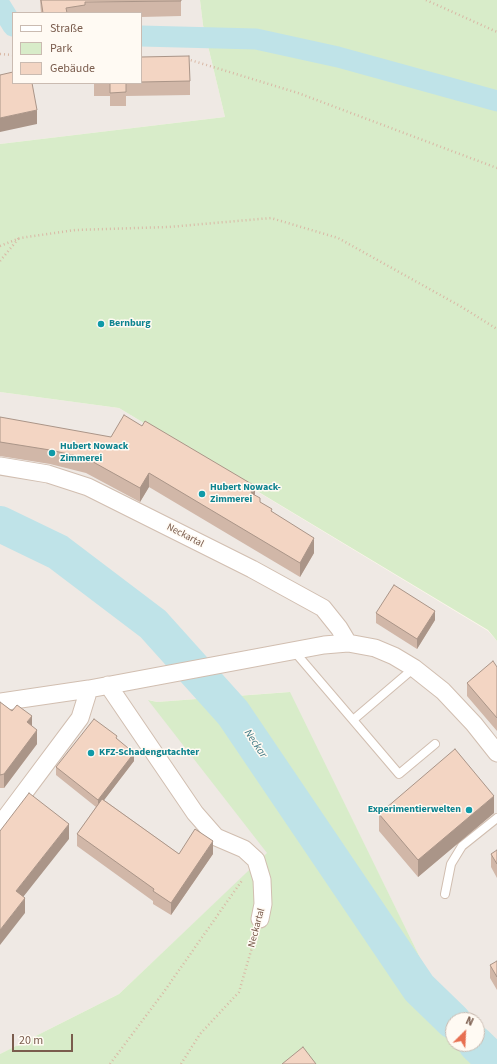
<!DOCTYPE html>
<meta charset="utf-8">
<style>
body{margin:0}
#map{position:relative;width:497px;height:1064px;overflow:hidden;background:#fdf6ec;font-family:"Source Sans 3",sans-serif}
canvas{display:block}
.legend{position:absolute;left:12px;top:12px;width:130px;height:72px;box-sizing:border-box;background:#fffaf3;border:1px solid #cabbb1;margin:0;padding:5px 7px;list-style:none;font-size:12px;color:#7a5c4d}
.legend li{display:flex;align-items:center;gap:8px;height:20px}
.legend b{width:20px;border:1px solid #cabbb1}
.north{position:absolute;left:445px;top:1012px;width:40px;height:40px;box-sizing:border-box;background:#fffaf3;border:1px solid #cabbb1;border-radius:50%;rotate:24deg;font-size:11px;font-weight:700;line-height:16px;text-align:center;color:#7a5c4d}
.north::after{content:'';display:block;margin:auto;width:14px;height:18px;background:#e76f51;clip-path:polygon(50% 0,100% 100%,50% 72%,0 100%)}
.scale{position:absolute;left:12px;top:1034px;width:61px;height:18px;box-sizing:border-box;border:2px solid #7a5c4d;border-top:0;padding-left:5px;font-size:12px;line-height:14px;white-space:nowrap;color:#7a5c4d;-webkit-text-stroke:3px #fffaf3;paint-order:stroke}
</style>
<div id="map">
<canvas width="497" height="1064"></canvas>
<ul class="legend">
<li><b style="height:5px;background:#fff"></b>Straße</li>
<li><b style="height:11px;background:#d8ecc9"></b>Park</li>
<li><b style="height:11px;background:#f3d5c3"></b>Gebäude</li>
</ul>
<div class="north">N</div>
<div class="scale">20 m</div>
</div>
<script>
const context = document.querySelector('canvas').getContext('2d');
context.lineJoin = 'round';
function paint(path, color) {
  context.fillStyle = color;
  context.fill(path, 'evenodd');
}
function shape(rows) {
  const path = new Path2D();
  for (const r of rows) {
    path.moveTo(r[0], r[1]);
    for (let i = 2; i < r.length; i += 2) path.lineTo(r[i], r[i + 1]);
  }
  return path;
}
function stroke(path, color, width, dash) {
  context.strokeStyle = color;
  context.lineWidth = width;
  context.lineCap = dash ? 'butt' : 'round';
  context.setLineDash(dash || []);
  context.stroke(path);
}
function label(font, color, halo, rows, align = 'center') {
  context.font = font + ' "Source Sans 3",sans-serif';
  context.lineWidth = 3;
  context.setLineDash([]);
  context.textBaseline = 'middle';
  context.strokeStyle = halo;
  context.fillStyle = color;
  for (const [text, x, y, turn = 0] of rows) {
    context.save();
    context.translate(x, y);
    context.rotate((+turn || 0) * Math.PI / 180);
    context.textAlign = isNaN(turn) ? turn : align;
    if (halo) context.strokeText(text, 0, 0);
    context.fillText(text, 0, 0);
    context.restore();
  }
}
const industrial = shape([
 [0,0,200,0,203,25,225,117,0,144],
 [13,13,141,13,141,83,13,83],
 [0,392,119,408,488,631,497,641,497,1040,430,978,289,692,157,702,149,700,268,853,119,994,0,1054]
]);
const green = shape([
 [200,0,497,0,497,641,488,630,119,408,0,392,0,144,225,117,203,25],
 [290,692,430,978,476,1020,453,1020,453,1044,477,1044,477,1021,497,1040,497,1064,0,1064,0,1054,119,994,267,853,148,700,157,702]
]);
const canal = shape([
 [0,5,13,26],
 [141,36,256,39,338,57,497,101]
]);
const river = shape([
 [0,524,58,552,153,624,233,713,419,988,453,1021],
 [476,1044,497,1064]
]);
const path = shape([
 [426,0,497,32],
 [0,54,13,55],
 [187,59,298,93,497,168],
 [0,246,20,238,75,230,169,227,271,218,338,238,460,306,497,329],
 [0,261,19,238],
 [110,1064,163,993,243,879],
 [181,1064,200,1034,239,992,255,937]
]);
const service = shape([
 [294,651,353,720,414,668],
 [353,720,399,774,435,744],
 [445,894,451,864,462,846,497,818]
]);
const minor = shape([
 [0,466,48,474,88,487,252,569,323,608,339,628,348,643],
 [108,685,195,813,216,837,244,849,256,860,262,880,263,904,260,919],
 [0,702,89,689,324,645,348,643,375,648,394,656,414,668,443,691,474,724,497,753],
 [0,825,80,718,89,689]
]);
const wall = shape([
 [40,0,181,0,181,16,141,17,141,13,41,13],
 [141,57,190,81,190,95,126,96,126,106,110,106,110,96,94,96,94,83,141,83],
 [0,417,255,495,260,502,272,512,314,553,300,577,149,487,140,502,86,473,50,464,0,456],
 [376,613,435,620,417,649,376,623],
 [497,667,497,731,467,696,467,683],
 [0,702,32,726,37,744,4,788,0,788],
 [117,739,134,761,104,800,179,854,213,854,171,915,153,904,153,901,77,846,77,834,96,807,56,775,56,767],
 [494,813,418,877,379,831,379,814],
 [497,850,497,878,491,867,491,854],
 [497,961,497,990,490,978,490,965]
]);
const shadedWall = shape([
 [37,110,37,124,0,132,0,118],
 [149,473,149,487,140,502,140,488],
 [255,486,255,500,251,493],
 [314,538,314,553,300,577,300,563],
 [435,611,435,620,417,649,417,639],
 [32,716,32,730,27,722],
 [37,730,37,744,4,788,4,774],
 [134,753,134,761,98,808,98,800],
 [494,796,494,813,418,877,418,860],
 [69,824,69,839,16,906,16,891],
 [213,841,213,854,171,915,171,903],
 [25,898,25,913,0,945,0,930]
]);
const building = shape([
 [41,0,181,0,181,1,85,2,85,5,66,8,67,13,43,13,41,0],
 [189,56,190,81,141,82,141,57,189,56],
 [13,72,13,83,32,83,37,110,0,118,0,75,13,72],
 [110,83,126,83,126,92,110,93,110,83],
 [124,415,142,426,145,421,255,486,251,493,260,498,260,502,272,509,271,511,314,538,300,563,149,473,140,488,86,458,50,450,0,442,0,417,111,437,124,415],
 [394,585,435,611,417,639,376,613,394,585],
 [493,661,497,667,497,718,467,683,493,661],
 [0,702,12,711,17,705,32,716,27,722,37,730,4,774,0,775,0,702],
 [94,719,117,736,116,738,134,753,98,800,56,767,94,719],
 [455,749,494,796,418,860,379,814,455,749],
 [29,793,69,824,16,891,25,898,0,930,0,831,29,793],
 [102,799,179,854,195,829,213,841,171,903,153,891,154,889,77,834,102,799],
 [497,850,497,864,491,854,497,850],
 [497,961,497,977,490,965,497,961],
 [303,1047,316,1064,282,1064,303,1047]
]);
const markers = [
 [101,324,4,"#0f9aa8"],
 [52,453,4,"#0f9aa8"],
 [202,494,4,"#0f9aa8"],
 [91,753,4,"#0f9aa8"],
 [469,810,4,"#0f9aa8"]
];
const cultureNames = [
 ["Bernburg",109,324],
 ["Hubert Nowack",60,447],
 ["Zimmerei",60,459],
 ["Hubert Nowack-",210,488],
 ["Zimmerei",210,500],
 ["KFZ-Schadengutachter",99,753],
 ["Experimentierwelten",461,810,"right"]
];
const streetNames = [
 ["Neckartal",185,536,27],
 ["Neckartal",257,928,-75]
];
const waterNames = [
 ["Neckar",255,744,56]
];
paint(industrial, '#efe9e4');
paint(green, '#d8ecc9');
stroke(canal, '#bfe3e8', 21);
stroke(river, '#bfe3e8', 36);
stroke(service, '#d1beb0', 10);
stroke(minor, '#d1beb0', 19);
stroke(path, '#d9b8a5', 2.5, [1, 3]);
stroke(service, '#fff', 8);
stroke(minor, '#fff', 17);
paint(wall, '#d1b7a8');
paint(shadedWall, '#aa9588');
paint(building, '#f3d5c3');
stroke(building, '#aa9588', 1);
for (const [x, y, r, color] of markers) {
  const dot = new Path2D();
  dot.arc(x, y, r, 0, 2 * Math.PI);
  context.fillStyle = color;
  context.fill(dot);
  stroke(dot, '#fffaf3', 1.5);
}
label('bold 10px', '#0d838f', '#fffaf3', cultureNames, 'left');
label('10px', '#7a5c4d', '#fffaf3', streetNames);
label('italic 11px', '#437c86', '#fffaf3', waterNames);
</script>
